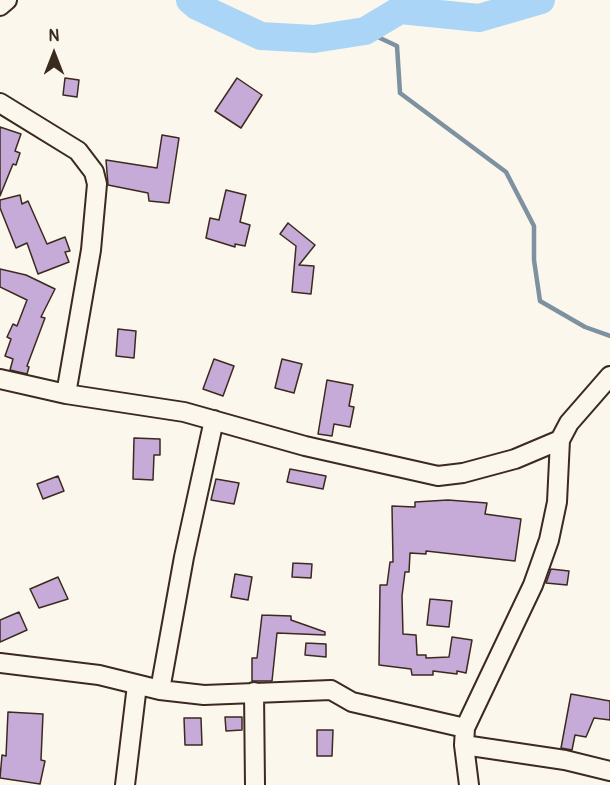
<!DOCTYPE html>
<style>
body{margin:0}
#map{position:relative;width:610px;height:785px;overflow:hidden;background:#fbf7ec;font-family:Pangolin,sans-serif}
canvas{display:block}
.north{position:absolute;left:24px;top:24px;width:60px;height:60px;-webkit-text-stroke:4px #fbf7ec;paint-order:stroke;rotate:0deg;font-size:16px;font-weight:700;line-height:24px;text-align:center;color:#3b2a1e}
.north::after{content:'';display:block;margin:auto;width:21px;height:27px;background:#3b2a1e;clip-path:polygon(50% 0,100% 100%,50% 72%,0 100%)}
</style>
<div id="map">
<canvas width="610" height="785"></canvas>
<div class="north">N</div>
</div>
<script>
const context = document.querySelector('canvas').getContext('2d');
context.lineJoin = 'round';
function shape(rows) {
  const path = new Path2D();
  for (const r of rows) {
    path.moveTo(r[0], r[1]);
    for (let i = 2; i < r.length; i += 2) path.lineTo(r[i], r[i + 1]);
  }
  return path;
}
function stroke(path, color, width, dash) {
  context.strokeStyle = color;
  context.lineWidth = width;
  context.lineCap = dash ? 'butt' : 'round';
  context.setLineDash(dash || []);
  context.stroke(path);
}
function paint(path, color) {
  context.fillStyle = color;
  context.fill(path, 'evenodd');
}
const stream = shape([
 [365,31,397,46,400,93,506,172,534,226,534,260,540,301,585,327,610,336]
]);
const river = shape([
 [190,0,197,6,261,36,314,39,365,31,400,10,479,18,541,0]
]);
const building = shape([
 [65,78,79,80,77,97,63,95,65,78],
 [237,78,262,95,241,128,215,111,237,78],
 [0,127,21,134,15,151,20,153,16,165,13,164,0,196,0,127],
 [162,135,179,138,169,203,149,201,148,193,108,185,106,160,157,168,162,135],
 [226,190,246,195,240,222,250,225,245,246,235,244,235,247,206,238,210,218,219,220,226,190],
 [20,195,22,204,28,201,47,244,65,237,70,251,65,252,69,262,38,274,27,243,16,248,0,208,0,200,20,195],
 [288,223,315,245,299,265,314,266,311,294,292,292,296,246,280,234,288,223],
 [0,269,26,275,55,289,41,317,45,318,27,366,29,367,27,374,10,370,13,359,5,356,11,339,7,337,13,324,17,326,27,300,0,287,0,269],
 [118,329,136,331,134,358,116,356,118,329],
 [214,359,234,366,223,396,203,389,214,359],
 [282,359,302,364,294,393,275,388,282,359],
 [327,380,353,385,349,406,354,407,350,427,334,424,332,436,318,434,327,380],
 [134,438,160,439,160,455,154,455,153,480,133,479,134,438],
 [290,469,326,476,323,489,287,482,290,469],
 [58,476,64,491,43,499,37,484,58,476],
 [216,479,239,483,234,504,211,500,216,479],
 [448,500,487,503,485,514,521,519,515,561,426,551,426,554,410,553,409,572,405,572,402,596,403,634,416,635,417,655,426,655,426,658,449,657,452,637,472,640,466,673,457,671,457,674,433,671,433,675,412,675,411,669,379,665,380,585,387,585,390,562,393,562,392,506,415,507,415,502,448,500],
 [293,563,312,564,311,578,292,577,293,563],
 [551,569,569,571,567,585,546,583,551,569],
 [235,574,252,577,248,600,231,597,235,574],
 [58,577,68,599,39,608,30,589,58,577],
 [430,599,452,601,449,627,427,625,430,599],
 [19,612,27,630,0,642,0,620,19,612],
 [262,615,291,616,291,620,325,632,325,635,277,633,272,681,252,681,252,658,257,658,262,615],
 [306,643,326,644,326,657,305,655,306,643],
 [571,694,610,701,610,720,594,718,586,737,575,735,572,750,561,748,571,694],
 [8,712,43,714,41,760,45,761,40,784,0,778,2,755,6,756,8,712],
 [225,717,242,717,242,730,226,731,225,717],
 [184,718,201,718,202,745,185,745,184,718],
 [317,730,333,730,332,756,317,756,317,730]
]);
const minor = shape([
 [0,6,7,0],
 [0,103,78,151,94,172,97,184,91,250,66,394],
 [0,379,66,394,184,412,305,446,438,476,463,473,515,459,560,440],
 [0,663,99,675,160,690,204,695,331,690,352,702,465,728],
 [160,690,184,557,214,420],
 [254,692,255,785],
 [464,745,565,760,610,771],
 [125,785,137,685],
 [469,785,464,745,465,728,533,585,549,540,557,502,560,440,569,423,610,376]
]);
stroke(stream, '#7e91a0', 4.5);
stroke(river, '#abd5f6', 28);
paint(building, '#c6aad7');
stroke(building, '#3b2a1e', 1.5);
stroke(minor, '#3b2a1e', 22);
stroke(minor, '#fbf7ec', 18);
</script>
